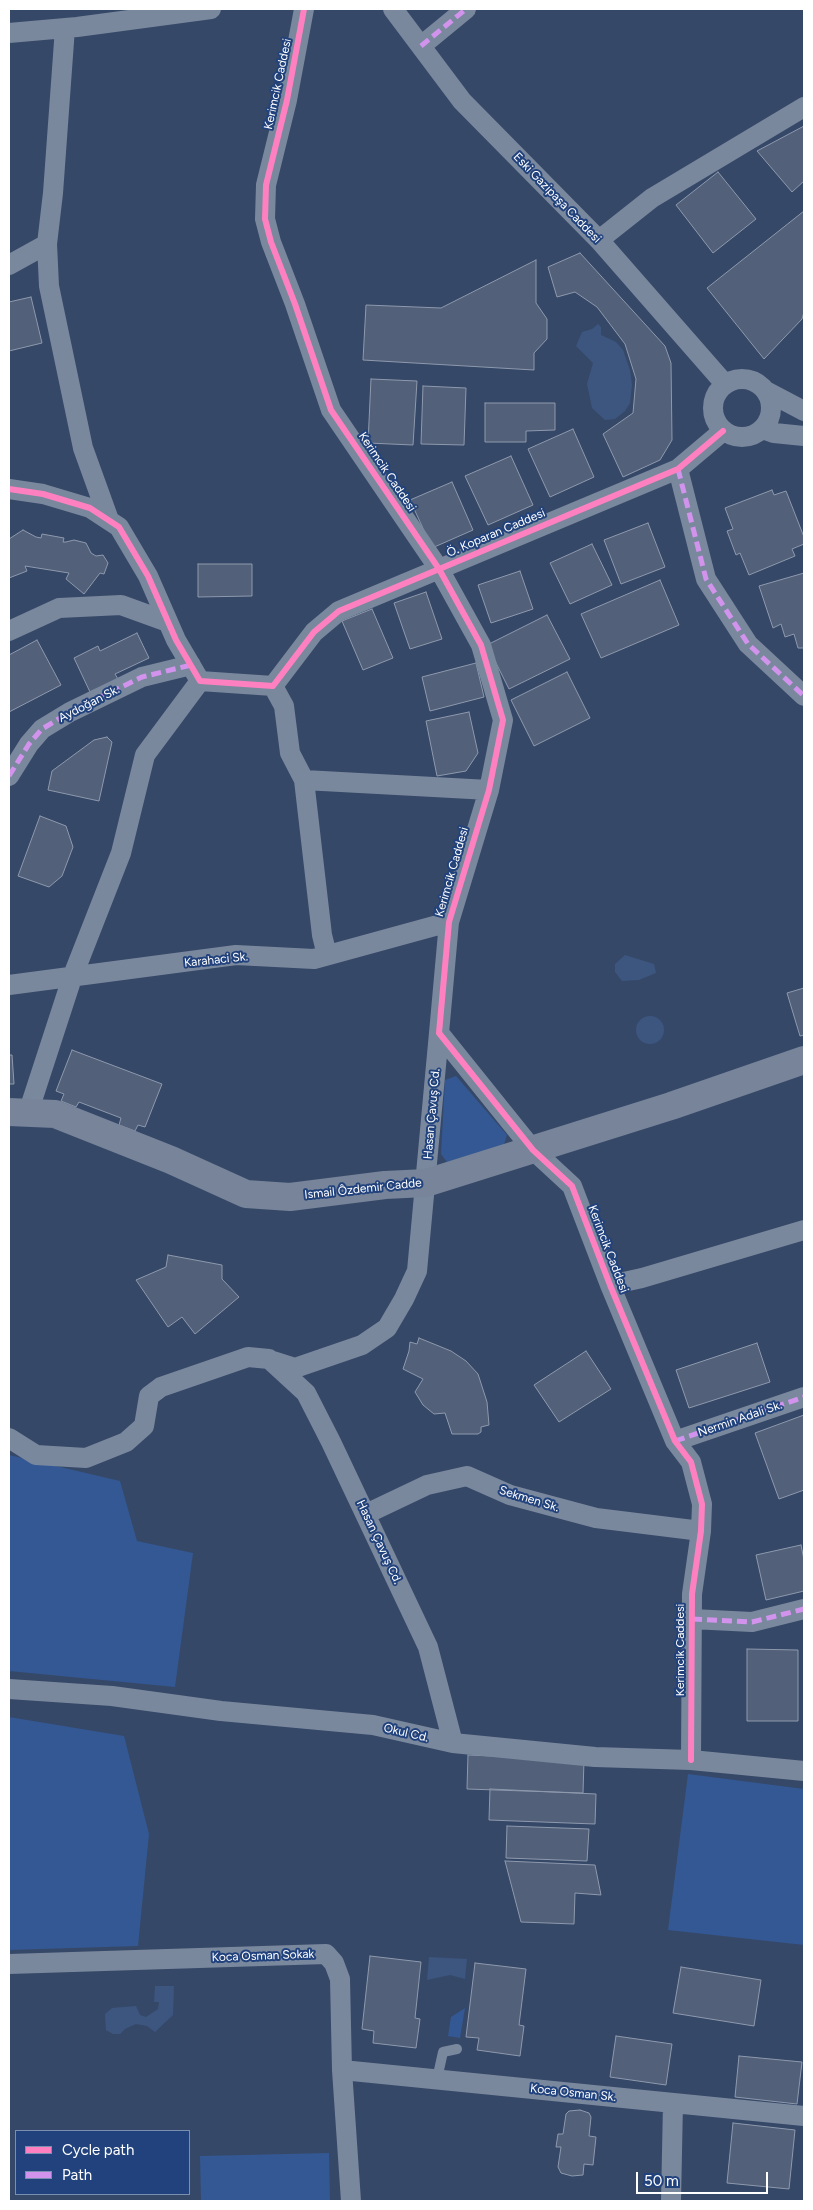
<!DOCTYPE html>
<meta charset="utf-8">
<style>
body{margin:0}
#map{position:relative;width:813px;height:2210px;overflow:hidden;background:#364867;font-family:Figtree,sans-serif}
canvas{display:block}
.frame{position:absolute;inset:0;border:10px solid #fff;pointer-events:none}
.legend{position:absolute;left:15px;top:2130px;width:175px;height:65px;box-sizing:border-box;background:#21427c;border:1px solid #7a8eb0;margin:0;padding:6px 9px;list-style:none;font-size:15px;color:#fff}
.legend li{display:flex;align-items:center;gap:10px;height:25px}
.legend b{width:25px;border:1px solid #7a8eb0}
.scale{position:absolute;left:636px;top:2172px;width:132px;height:22px;box-sizing:border-box;border:2px solid #fff;border-top:0;padding-left:6px;font-size:15px;line-height:18px;white-space:nowrap;color:#fff;-webkit-text-stroke:4px #21427c;paint-order:stroke}
</style>
<div id="map">
<canvas width="813" height="2210"></canvas>
<div class="frame"></div>
<ul class="legend">
<li><b style="height:6px;background:#ff80c0"></b>Cycle path</li>
<li><b style="height:6px;background:#d193ec"></b>Path</li>
</ul>
<div class="scale">50 m</div>
</div>
<script>
const context = document.querySelector('canvas').getContext('2d');
context.lineJoin = 'round';
function paint(path, color) {
  context.fillStyle = color;
  context.fill(path, 'evenodd');
}
function shape(rows) {
  const path = new Path2D();
  for (const r of rows) {
    if (r.length === 3) {
      path.moveTo(r[0] + r[2], r[1]);
      path.arc(r[0], r[1], r[2], 0, 2 * Math.PI);
      continue;
    }
    path.moveTo(r[0], r[1]);
    for (let i = 2; i < r.length; i += 2) path.lineTo(r[i], r[i + 1]);
  }
  return path;
}
function stroke(path, color, width, dash) {
  context.strokeStyle = color;
  context.lineWidth = width;
  context.lineCap = dash ? 'butt' : 'round';
  context.setLineDash(dash || []);
  context.stroke(path);
}
function label(font, color, halo, rows, align = 'center') {
  context.font = font + ' Figtree,sans-serif';
  context.lineWidth = 4;
  context.setLineDash([]);
  context.textBaseline = 'middle';
  context.strokeStyle = halo;
  context.fillStyle = color;
  for (const [text, x, y, turn = 0] of rows) {
    context.save();
    context.translate(x, y);
    context.rotate((+turn || 0) * Math.PI / 180);
    context.textAlign = isNaN(turn) ? turn : align;
    if (halo) context.strokeText(text, 0, 0);
    context.fillText(text, 0, 0);
    context.restore();
  }
}
const green = shape([
 [456,1076,507,1135,503,1147,447,1162,441,1154,445,1080],
 [9,1455,120,1481,137,1541,193,1553,175,1687,9,1671],
 [9,1717,124,1736,149,1834,138,1946,9,1950],
 [688,1774,804,1789,804,1945,668,1930],
 [465,2008,460,2038,448,2036,451,2017],
 [329,2153,330,2201,201,2201,200,2156]
]);
const water = shape([
 [598,324,601,327,601,335,616,342,623,350,630,370,632,385,630,403,625,411,615,419,605,420,592,408,587,384,593,363,576,346,582,332,592,329],
 [625,955,654,964,656,973,639,980,622,981,615,972,615,964],
 [650,1030,14],
 [429,1957,467,1959,465,1979,450,1975,427,1980],
 [155,1986,174,1986,173,2015,155,2032,147,2026,136,2024,125,2029,120,2034,113,2034,106,2030,105,2014,112,2008,136,2006,140,2015,146,2017,158,2009,159,2002,154,2002]
]);
const building = shape([
 [804,126,804,181,792,192,757,151,804,126],
 [718,172,756,219,713,253,676,205,718,172],
 [804,211,804,312,802,319,764,359,707,288,804,211],
 [580,253,665,346,671,363,672,440,660,460,623,477,603,434,633,413,636,379,625,344,597,307,575,292,557,297,548,267,580,253],
 [536,260,536,303,547,319,547,339,534,353,534,370,363,360,366,305,441,308,536,260],
 [31,297,42,343,9,351,9,302,31,297],
 [371,379,417,381,413,445,368,443,371,379],
 [423,386,466,388,464,445,421,444,423,386],
 [485,403,555,403,555,430,526,431,526,442,485,442,485,403],
 [573,429,594,477,550,497,528,449,573,429],
 [511,456,533,505,488,525,465,476,511,456],
 [452,482,473,530,432,548,410,500,452,482],
 [772,490,774,495,786,491,804,537,804,544,792,549,795,556,749,575,740,553,736,555,727,531,733,529,725,508,772,490],
 [648,523,665,567,621,584,604,540,648,523],
 [23,530,36,537,41,538,42,534,64,538,63,542,66,542,74,540,86,543,91,553,96,556,103,555,108,563,104,574,100,573,84,594,66,579,69,573,25,566,27,571,9,578,9,539,23,530],
 [592,544,612,585,570,604,550,563,592,544],
 [198,564,252,564,252,596,198,597,198,564],
 [520,571,533,609,491,623,478,585,520,571],
 [804,573,804,648,798,648,794,634,785,637,781,624,773,628,759,586,804,573],
 [660,580,679,625,601,658,581,614,660,580],
 [426,592,442,639,410,649,394,603,426,592],
 [372,609,393,658,363,670,342,621,372,609],
 [547,615,570,659,509,689,487,645,547,615],
 [137,633,149,658,115,674,118,679,90,692,74,658,98,646,100,651,137,633],
 [37,640,61,685,9,712,9,655,37,640],
 [476,663,484,697,430,711,422,677,476,663],
 [567,672,590,718,534,746,511,700,567,672],
 [469,712,478,753,466,771,437,776,426,721,469,712],
 [107,737,112,742,99,801,48,790,52,771,94,740,107,737],
 [40,816,66,826,73,847,62,876,49,887,18,876,40,816],
 [804,988,804,1035,800,1036,787,993,804,988],
 [72,1050,162,1084,145,1127,138,1125,135,1131,119,1125,121,1118,79,1102,76,1107,61,1101,64,1094,56,1091,72,1050],
 [9,1055,12,1055,14,1084,9,1084,9,1055],
 [168,1255,222,1265,222,1279,239,1297,195,1334,182,1317,168,1327,136,1280,166,1267,168,1255],
 [419,1338,451,1351,466,1361,478,1374,487,1402,489,1425,481,1427,481,1432,478,1434,452,1434,445,1413,434,1414,423,1405,415,1392,423,1379,403,1369,409,1351,410,1342,417,1344,419,1338],
 [757,1343,770,1382,689,1408,676,1370,757,1343],
 [586,1351,611,1389,559,1422,534,1385,586,1351],
 [804,1415,804,1490,779,1499,755,1433,804,1415],
 [801,1545,804,1560,804,1591,766,1600,756,1555,801,1545],
 [747,1649,798,1650,798,1721,747,1721,747,1649],
 [468,1755,584,1760,583,1793,467,1789,468,1755],
 [490,1789,596,1794,595,1824,489,1820,490,1789],
 [507,1826,589,1829,587,1861,506,1858,507,1826],
 [505,1861,595,1865,601,1895,575,1893,574,1924,521,1922,505,1861],
 [370,1956,421,1962,415,2018,420,2019,416,2048,373,2043,374,2031,362,2029,370,1956],
 [475,1963,526,1969,519,2025,524,2026,520,2056,477,2050,479,2038,466,2037,475,1963],
 [681,1967,761,1980,754,2026,673,2013,681,1967],
 [616,2036,672,2044,666,2085,610,2077,616,2036],
 [739,2056,802,2062,797,2104,735,2097,739,2056],
 [580,2110,589,2113,591,2117,589,2136,596,2137,593,2165,584,2164,583,2175,572,2176,561,2173,558,2167,561,2147,556,2147,558,2134,563,2134,566,2114,569,2111,580,2110],
 [733,2123,795,2130,789,2189,727,2183,733,2123]
]);
const lane = shape([
 [437,2079,443,2052,457,2049]
]);
const street = shape([
 [304,9,287,100,266,185,265,219,271,242,295,304,331,410,439,569,481,645,503,720,489,790,449,922,439,1033,533,1150,572,1186,610,1285,675,1441,691,1462,702,1504,701,1531,692,1594,691,1760],
 [393,9,462,101,599,240,725,384],
 [65,28,53,193,47,244,49,286,83,448,109,520],
 [9,33,77,27,211,9],
 [421,46,466,9],
 [599,240,652,198,804,107],
 [9,265,47,244],
 [742,408,29],
 [766,391,804,411],
 [763,429,774,433,804,436],
 [678,469,706,579,748,644,804,696],
 [9,489,43,494,90,508,119,527,148,576,176,640,200,681,273,686,314,632,339,611,678,469,723,431],
 [9,631,59,608,121,605,168,622],
 [273,686,284,706,290,753,304,780,322,935,327,955],
 [9,776,29,744,42,729,70,712,142,677,191,665],
 [304,780,489,790],
 [9,985,236,955,314,959,449,922],
 [28,1113,72,978,121,853,145,755,200,681],
 [610,1285,642,1278,804,1230],
 [273,1361,295,1368,362,1345,387,1328,404,1299,417,1271,439,1033],
 [9,1438,36,1455,86,1458,126,1442,144,1426,149,1396,161,1387,248,1357,269,1359,306,1393,331,1442,428,1647,453,1743],
 [675,1441,804,1397],
 [366,1514,427,1485,467,1476,510,1495,596,1518,701,1531],
 [692,1619,752,1622,804,1609],
 [9,1689,112,1696,221,1711,373,1725,453,1743,595,1757,691,1760,804,1771],
 [9,1964,326,1954,334,1963,340,1979,342,2070,351,2201],
 [342,2070,804,2116],
 [671,2201,673,2103]
]);
const secondary = shape([
 [9,1112,55,1114,171,1160,246,1194,290,1197,385,1185,426,1183,671,1106,804,1060]
]);
const quiet = shape([
 [421,46,466,9],
 [678,469,706,579,748,644,804,696],
 [9,776,29,744,42,729,70,712,142,677,191,665],
 [675,1441,804,1397],
 [692,1619,752,1622,804,1609]
]);
const cycleway = shape([
 [304,9,287,100,266,185,265,219,271,242,295,304,331,410,439,569,481,645,503,720,489,790,449,922,439,1033,533,1150,572,1186,610,1285,675,1441,691,1462,702,1504,701,1531,692,1594,691,1760],
 [9,489,43,494,90,508,119,527,148,576,176,640,200,681,273,686,314,632,339,611,678,469,723,431]
]);
const streetNames = [
 ["Kerimcik Caddesi",278,84,-78],
 ["Eski Gazipaşa Caddesi",557,198,46],
 ["Kerimcik Caddesi",387,472,56],
 ["Ö. Koparan Caddesi",496,533,-23],
 ["Aydoğan Sk.",89,704,-27],
 ["Kerimcik Caddesi",452,872,-74],
 ["Karahaci Sk.",216,960,-6],
 ["Hasan Çavuş Cd.",432,1114,-85],
 ["Ismail Ôzdemir Cadde",363,1189,-6],
 ["Kerimcik Caddesi",608,1249,69],
 ["Nermin Adali Sk.",740,1419,-19],
 ["Sekmen Sk.",529,1499,17],
 ["Hasan Çavuş Cd.",379,1542,65],
 ["Kerimcik Caddesi",680,1650,-90],
 ["Okul Cd.",406,1733,13],
 ["Koca Osman Sokak",263,1956,-2],
 ["Koca Osman Sk.",573,2093,6]
];
paint(green, '#345893');
paint(water, '#3d567f');
paint(building, '#526079');
stroke(building, '#8e99ad', 1);
stroke(lane, '#7a889e', 10);
stroke(street, '#7a889e', 20);
stroke(secondary, '#77849a', 28);
stroke(quiet, '#d193ec', 5, [10, 5]);
stroke(cycleway, '#ff80c0', 6);
label('12px', '#fff', '#21427c', streetNames);
</script>
